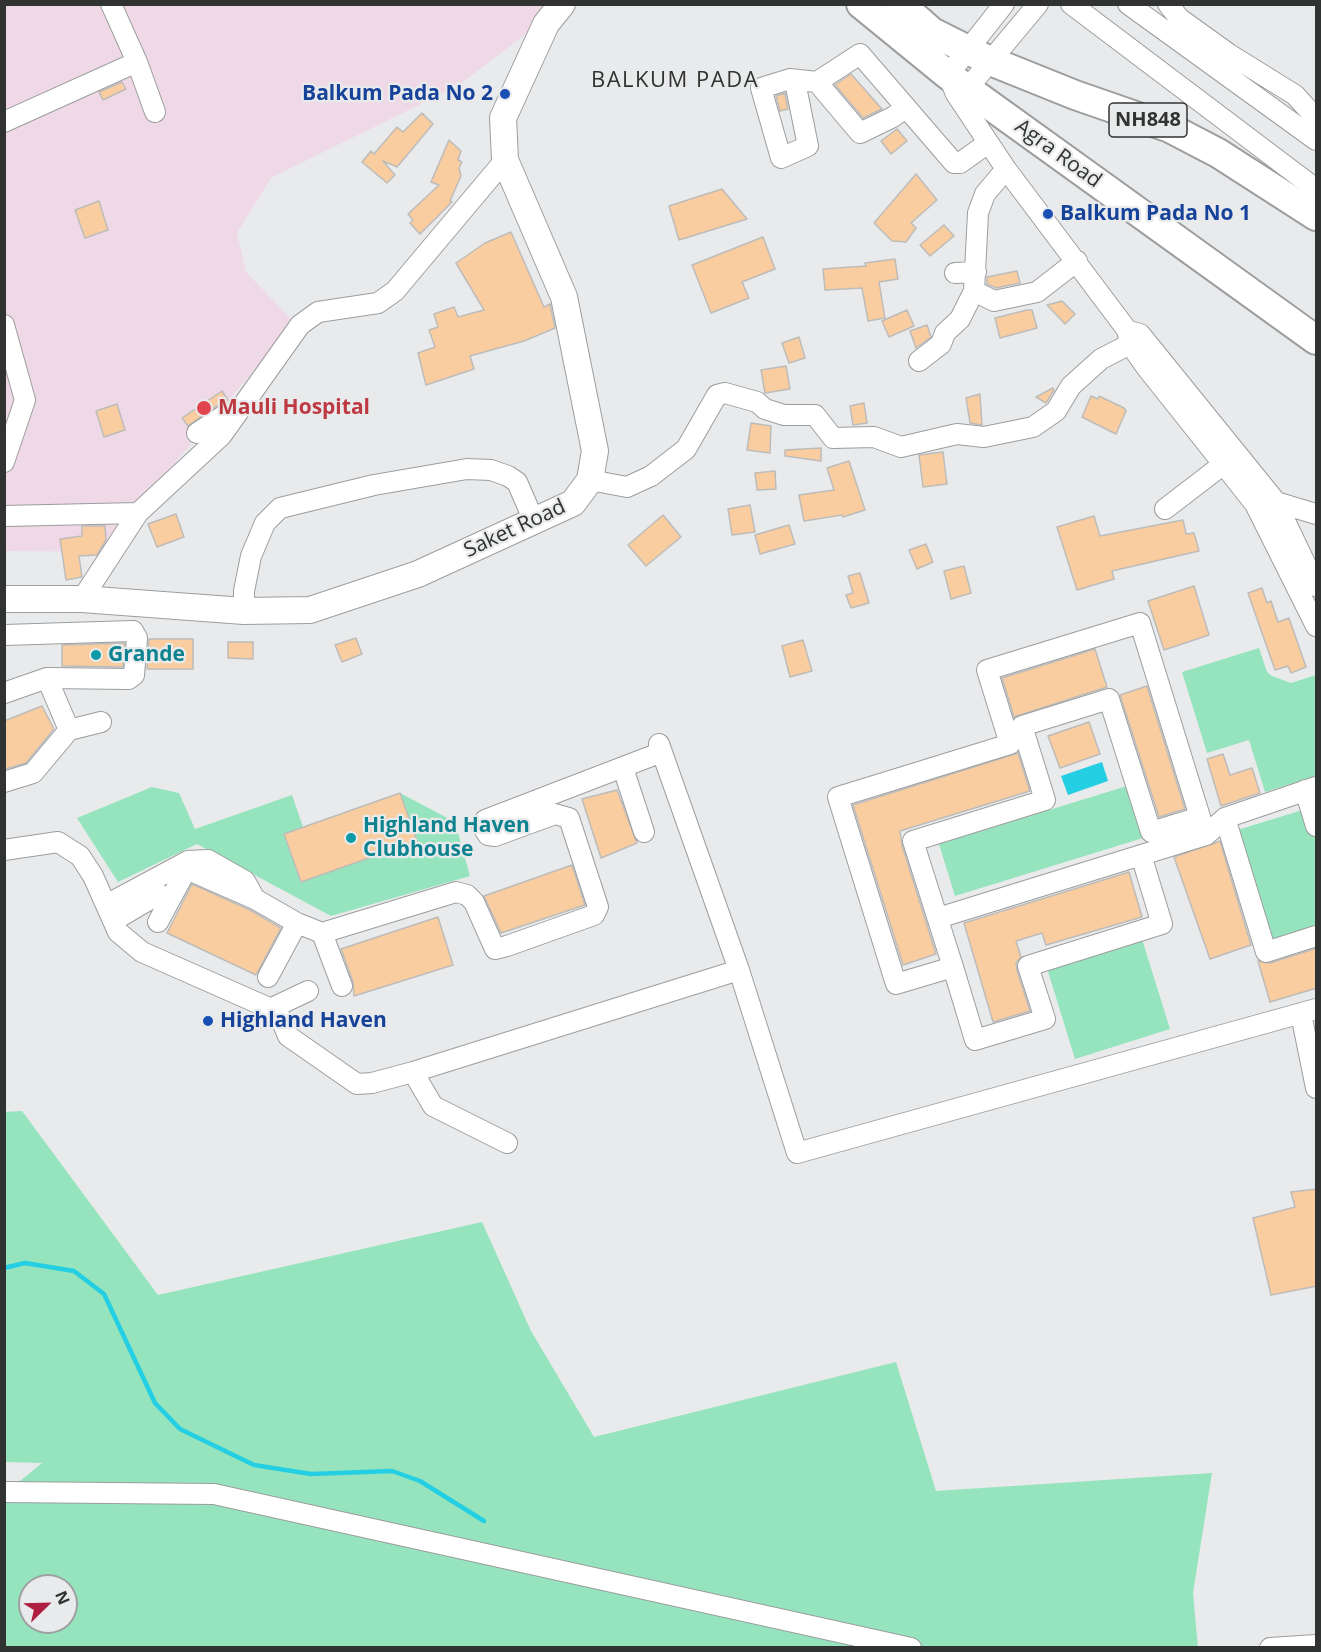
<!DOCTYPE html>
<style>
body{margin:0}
#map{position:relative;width:1321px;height:1652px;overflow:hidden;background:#e9eaec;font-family:"Open Sans",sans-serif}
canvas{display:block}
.frame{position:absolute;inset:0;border:6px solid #313232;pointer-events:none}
.north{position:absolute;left:18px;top:1574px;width:60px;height:60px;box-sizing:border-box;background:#e9eaec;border:2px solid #9fa0a2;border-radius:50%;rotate:67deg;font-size:16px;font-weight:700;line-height:24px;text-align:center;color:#313232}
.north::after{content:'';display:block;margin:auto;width:21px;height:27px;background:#b01d43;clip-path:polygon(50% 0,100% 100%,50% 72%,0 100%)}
</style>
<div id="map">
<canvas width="1321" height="1652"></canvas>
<div class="frame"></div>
<div class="north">N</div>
</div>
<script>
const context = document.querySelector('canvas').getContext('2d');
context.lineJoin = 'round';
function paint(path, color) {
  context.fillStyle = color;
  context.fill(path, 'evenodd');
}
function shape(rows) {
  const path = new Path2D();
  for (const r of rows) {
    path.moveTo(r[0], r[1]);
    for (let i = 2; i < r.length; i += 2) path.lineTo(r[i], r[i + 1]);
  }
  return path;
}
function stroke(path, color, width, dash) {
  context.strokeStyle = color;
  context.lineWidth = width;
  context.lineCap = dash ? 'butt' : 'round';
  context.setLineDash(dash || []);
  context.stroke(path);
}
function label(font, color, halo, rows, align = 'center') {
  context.font = font + ' "Open Sans",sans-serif';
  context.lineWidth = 4.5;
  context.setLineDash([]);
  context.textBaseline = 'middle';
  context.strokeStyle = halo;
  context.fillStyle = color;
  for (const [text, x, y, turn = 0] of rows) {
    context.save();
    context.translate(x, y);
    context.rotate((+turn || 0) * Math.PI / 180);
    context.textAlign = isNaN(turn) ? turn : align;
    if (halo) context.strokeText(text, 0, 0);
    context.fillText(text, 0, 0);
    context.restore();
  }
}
const industrial = shape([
 [5,5,547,5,527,33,459,85,271,178,237,233,246,272,295,323,98,552,5,551]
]);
const green = shape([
 [1259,648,1267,672,1272,676,1291,683,1316,675,1316,776,1265,792,1249,740,1207,753,1182,672],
 [1127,786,1143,838,955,896,939,844],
 [152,787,179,793,195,829,292,795,303,827,400,793,455,822,470,876,331,916,197,844,118,882,77,818],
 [1306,809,1316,841,1316,930,1269,945,1234,831],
 [1141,936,1170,1029,1075,1059,1046,965],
 [22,1111,158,1295,482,1222,531,1331,594,1437,896,1362,936,1491,1212,1473,1193,1593,1198,1648,5,1647,4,1494,42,1463,5,1462,4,1112],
 [30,1586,66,1586,66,1622,30,1622]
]);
const water = shape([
 [1102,762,1108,781,1068,795,1061,776]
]);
const stream = shape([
 [4,1268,25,1263,74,1271,104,1294,155,1403,180,1429,254,1465,311,1474,392,1471,420,1481,484,1521]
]);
const building = shape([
 [851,74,882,109,863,118,835,85,851,74],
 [122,82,126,89,103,100,99,92,122,82],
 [785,93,788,109,780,111,776,96,785,93],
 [422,113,433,124,397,167,383,161,395,175,387,183,362,162,371,151,374,154,397,127,403,132,422,113],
 [897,129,907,141,891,154,881,141,897,129],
 [449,140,461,151,458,160,462,162,459,168,461,176,450,201,452,202,420,234,410,223,413,220,408,214,439,185,431,182,449,140],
 [916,174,937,200,911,223,916,228,906,242,892,241,874,223,916,174],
 [722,189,747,219,679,240,669,206,722,189],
 [99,201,108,230,85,238,75,210,99,201],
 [944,225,954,236,930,256,920,245,944,225],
 [511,232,544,307,550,304,555,328,524,341,470,356,474,369,426,385,418,353,435,347,429,330,438,327,434,314,454,307,458,317,484,310,456,263,485,243,511,232],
 [763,237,775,269,742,282,749,298,711,313,692,265,763,237],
 [895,259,898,279,879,282,885,318,868,321,862,288,825,290,823,269,866,266,865,263,895,259],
 [1017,271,1020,283,996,288,987,284,987,277,1017,271],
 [1062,301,1075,314,1065,324,1047,305,1062,301],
 [907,310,914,326,889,337,882,321,907,310],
 [1027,310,1032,310,1037,328,1000,338,995,318,1027,310],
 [927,325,931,337,916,348,910,331,927,325],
 [799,337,805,358,789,363,782,343,799,337],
 [786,366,790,389,765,393,761,370,786,366],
 [1053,388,1054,390,1046,403,1036,397,1053,388],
 [222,391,230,403,228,405,216,406,188,426,182,418,222,391],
 [980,394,982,425,970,423,966,398,980,394],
 [1091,396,1098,399,1099,396,1124,408,1126,411,1116,434,1082,417,1091,396],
 [864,403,867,423,853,425,850,406,864,403],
 [117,404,125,430,104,437,96,411,117,404],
 [751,423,771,426,770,453,747,450,751,423],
 [821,448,821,461,785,456,785,450,821,448],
 [943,452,947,484,923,487,919,455,943,452],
 [849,461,865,510,843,517,842,515,804,521,799,495,834,490,827,468,849,461],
 [775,471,776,489,757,490,755,473,775,471],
 [750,505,755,532,732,535,728,509,750,505],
 [176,514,184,537,157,547,148,524,176,514],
 [663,515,681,537,646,566,628,545,663,515],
 [1094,516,1100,536,1183,520,1186,534,1194,533,1199,551,1112,571,1114,579,1077,590,1057,527,1094,516],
 [789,525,795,544,760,554,755,535,789,525],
 [82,526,105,526,106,540,97,555,79,556,82,577,66,580,60,539,82,536,82,526],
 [926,544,933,562,917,569,909,550,926,544],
 [964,566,971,593,951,599,944,571,964,566],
 [860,573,869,603,851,608,846,595,853,593,848,576,860,573],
 [1194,586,1209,635,1164,650,1148,601,1194,586],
 [1262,588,1267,603,1271,601,1278,622,1289,618,1306,667,1291,673,1288,666,1275,670,1248,593,1262,588],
 [356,638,362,654,342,662,335,645,356,638],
 [149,639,193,639,193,669,147,669,149,639],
 [803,640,812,671,790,677,782,646,803,640],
 [228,642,253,642,253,659,228,658,228,642],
 [125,643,123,667,62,666,62,645,125,643],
 [1095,649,1107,687,1014,717,1002,678,1095,649],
 [1147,686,1185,809,1159,817,1120,695,1147,686],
 [42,706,54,729,26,763,5,769,4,721,42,706],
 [1089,722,1100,754,1060,768,1048,736,1089,722],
 [1018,753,1030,791,900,831,902,845,936,954,903,965,853,805,1018,753],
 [1223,754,1230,775,1252,768,1260,793,1221,806,1207,759,1223,754],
 [617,790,637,843,601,858,582,799,617,790],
 [400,793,417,841,301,882,284,834,400,793],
 [1220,841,1251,945,1210,959,1174,857,1220,841],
 [572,865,585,905,501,933,484,896,572,865],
 [1129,872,1142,917,1046,945,1042,933,1016,941,1021,957,1016,963,1017,970,1030,1011,993,1022,964,923,1129,872],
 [192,884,250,910,281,928,256,975,167,933,192,884],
 [438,917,453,965,354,996,353,982,341,949,438,917],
 [1317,948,1317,988,1270,1002,1258,961,1270,963,1317,948],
 [1317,1189,1317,1286,1271,1295,1253,1218,1295,1207,1291,1192,1317,1189]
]);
const minor = shape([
 [111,4,137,62,155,112],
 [1004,4,948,75,956,94,1006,169,1127,330,1130,344,1146,367,1255,504,1316,626],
 [1071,4,1316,189],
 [1128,4,1316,140],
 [1168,4,1179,18,1229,54,1295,95,1316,118],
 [795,82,808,146,781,158,761,88,790,79,817,82],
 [956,94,967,89,1038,4],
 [905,108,893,117,860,133,817,82,860,54,954,163,960,163,988,143],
 [4,122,137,62],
 [1006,169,985,194,978,213,974,291,994,301,1037,292,1077,261],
 [955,273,976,272],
 [4,325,25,400,4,462],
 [1129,331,1140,334,1276,502,1316,586],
 [919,361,941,344,945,333,960,319,974,291],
 [197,433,223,416,229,425],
 [590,480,627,487,651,476,686,449,717,395,725,393,757,402,765,409,784,415,815,415,833,438,874,437,901,447,957,434,984,437,1033,427,1056,411,1071,386,1101,359,1130,344,1138,336],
 [1276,502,1316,514],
 [1165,509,1234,456],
 [4,516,138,513],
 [82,599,138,513,221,436,300,325,318,312,378,303,395,291,505,160],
 [244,611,244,591,251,556,265,523,280,508,374,485,467,469,491,470,508,476,517,482,534,521],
 [4,635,133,631,137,638,134,675,129,679,47,678,4,693],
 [69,730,101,722],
 [659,744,739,970],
 [623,768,644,832],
 [4,782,33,773,69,730,47,678],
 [1305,790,1316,826],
 [1200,817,1151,832,1109,699,1022,726,1045,800,913,841,953,967,896,984,838,797,1010,744,987,670,1140,623,1200,817,1206,835],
 [1225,818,1266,952,1316,936],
 [4,850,58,842,80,856,93,876,118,932,142,952,278,1012,288,1036,357,1084,372,1083,413,1072,739,970,797,1153,1316,1009],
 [106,905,188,861,208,860,245,881,255,899,297,923,322,933,456,892,467,895,474,902,495,949,507,946,594,915,598,907,569,818,555,814,495,836,488,835,482,826,485,820,662,752],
 [938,918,1206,835,1225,818,1316,787],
 [113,921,159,894],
 [158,922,185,872,191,871,255,899],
 [322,933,342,986],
 [953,967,975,1040,1045,1019,1028,966,1162,924,1141,855],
 [268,977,297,923],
 [270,1009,308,991],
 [1301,1014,1316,1088],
 [413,1072,433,1106,507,1143],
 [4,1492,214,1494,911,1648],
 [1270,1648,1316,1645]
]);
const major = shape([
 [4,599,82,599,244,611,310,610,418,574,573,503,590,480,595,451,564,297,505,160,503,118,546,24,562,4]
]);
const highway = shape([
 [861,4,948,75,1316,340],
 [900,4,932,32,988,60,1075,95,1170,128,1218,153,1316,216]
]);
const markers = [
 [505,94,6,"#1a4fb4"],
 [1048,214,6,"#1a4fb4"],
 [204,408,8,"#e0444e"],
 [96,655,6,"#0f9aa8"],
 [351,838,6,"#0f9aa8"],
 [208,1021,6,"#1a4fb4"]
];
const shields = [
 [1148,120,78]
];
const shieldNames = [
 ["NH848",1148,120]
];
const transitNames = [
 ["Balkum Pada No 2",493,94,"right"],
 ["Balkum Pada No 1",1060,214],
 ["Highland Haven",220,1021]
];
const streetNames = [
 ["Agra Road",1058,154,36],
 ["Saket Road",515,529,-25]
];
const healthNames = [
 ["Mauli Hospital",218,408]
];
const cultureNames = [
 ["Grande",108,655],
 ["Highland Haven",363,826],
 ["Clubhouse",363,850]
];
const neighbourhoodNames = [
 ["BALKUM PADA",675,81]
];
paint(industrial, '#f0d9e6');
paint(green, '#95e4bd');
paint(water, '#24cee3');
stroke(stream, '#24cee3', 4.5);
paint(building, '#f9cd9f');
stroke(building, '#bdbcba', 1.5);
stroke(minor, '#9c9d9e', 22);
stroke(major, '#9c9d9e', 28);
stroke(highway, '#9c9d9e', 32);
stroke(minor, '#fff', 20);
stroke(major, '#fff', 26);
stroke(highway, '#fff', 28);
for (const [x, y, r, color] of markers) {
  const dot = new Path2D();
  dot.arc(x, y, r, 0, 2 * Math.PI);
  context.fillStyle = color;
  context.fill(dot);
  stroke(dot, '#e9eaec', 2);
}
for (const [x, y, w] of shields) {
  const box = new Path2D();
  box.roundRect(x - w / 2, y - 17, w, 34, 4.5);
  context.fillStyle = '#e9eaec';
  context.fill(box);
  stroke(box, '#313232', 1.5);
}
label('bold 20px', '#313232', null, shieldNames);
label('bold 21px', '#164399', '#e9eaec', transitNames, 'left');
label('21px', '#313232', '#e9eaec', streetNames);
label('bold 21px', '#be3a42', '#e9eaec', healthNames, 'left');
label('bold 21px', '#0d838f', '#e9eaec', cultureNames, 'left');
context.letterSpacing = '1.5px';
label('22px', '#313232', '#e9eaec', neighbourhoodNames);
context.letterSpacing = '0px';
</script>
